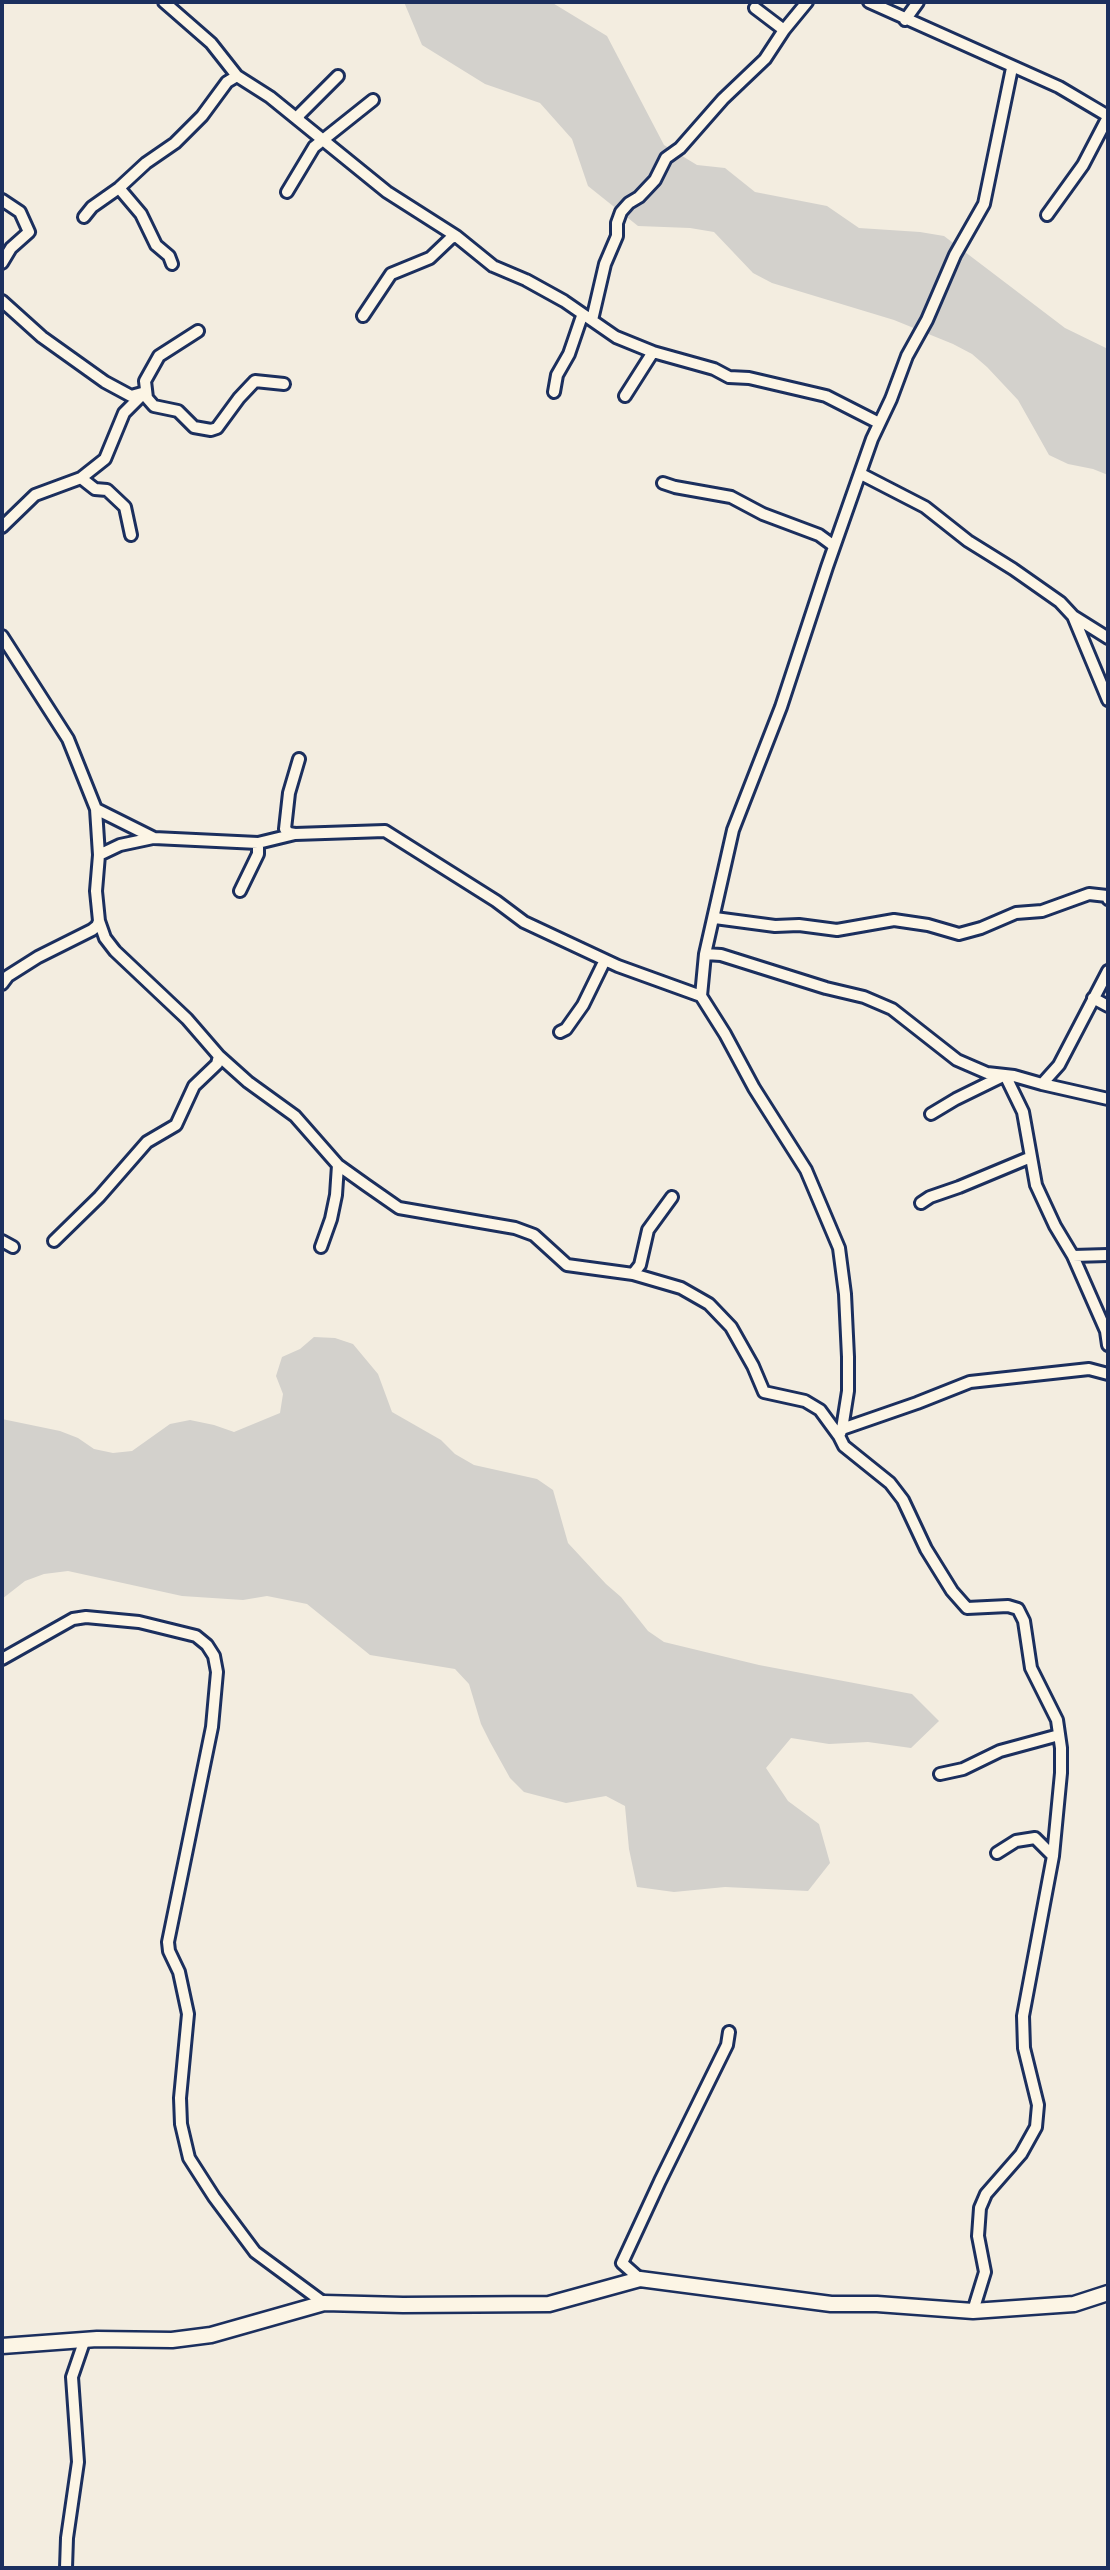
<!DOCTYPE html>
<style>
body{margin:0}
#map{position:relative;width:1110px;height:2570px;overflow:hidden;background:#f3ede0;font-family:Mali,sans-serif}
canvas{display:block}
.frame{position:absolute;inset:0;border:4px solid #1b2f5e;pointer-events:none}
</style>
<div id="map">
<canvas width="1110" height="2570"></canvas>
<div class="frame"></div>
</div>
<script>
const context = document.querySelector('canvas').getContext('2d');
context.lineJoin = 'round';
function paint(path, color) {
  context.fillStyle = color;
  context.fill(path, 'evenodd');
}
function shape(rows) {
  const path = new Path2D();
  for (const r of rows) {
    path.moveTo(r[0], r[1]);
    for (let i = 2; i < r.length; i += 2) path.lineTo(r[i], r[i + 1]);
  }
  return path;
}
function stroke(path, color, width, dash) {
  context.strokeStyle = color;
  context.lineWidth = width;
  context.lineCap = dash ? 'butt' : 'round';
  context.setLineDash(dash || []);
  context.stroke(path);
}
const green = shape([
 [404,2,551,2,607,36,664,145,697,165,725,168,755,192,827,206,859,228,920,232,944,236,1065,328,1108,349,1108,475,1093,469,1068,464,1049,455,1018,400,987,367,972,354,953,344,894,320,772,283,753,273,714,232,690,228,638,226,588,186,572,139,540,103,485,84,422,45],
 [314,1337,335,1338,353,1344,378,1374,392,1412,441,1440,455,1454,474,1465,537,1479,553,1490,568,1543,606,1584,621,1597,648,1631,664,1642,759,1665,912,1694,939,1721,911,1748,868,1742,829,1744,791,1738,766,1768,788,1801,819,1824,830,1863,808,1891,725,1887,674,1892,637,1887,629,1849,625,1806,606,1796,566,1803,524,1792,510,1778,490,1742,481,1724,469,1684,455,1669,370,1655,307,1604,267,1596,243,1600,182,1596,68,1571,44,1574,25,1581,2,1599,2,1419,60,1431,78,1438,94,1449,113,1453,132,1451,170,1424,190,1420,214,1425,234,1432,280,1413,283,1394,276,1376,282,1357,300,1349]
]);
const minor = shape([
 [164,2,211,43,237,76,270,97,387,192,456,236,493,266,526,280,564,301,616,337,653,352,714,369,729,377,749,378,826,396,879,423],
 [869,2,1059,87,1108,116],
 [755,8,784,30],
 [905,20,918,2],
 [298,119,300,114,338,76],
 [119,188,141,214,156,245,169,256,172,264],
 [287,192,314,147,373,100],
 [2,200,20,212,29,232,11,248,2,263],
 [1047,215,1083,165,1108,117],
 [84,217,92,207,119,188,146,163,175,143,202,116,227,82,237,76],
 [2,301,42,337,105,382,131,396,142,393],
 [363,316,391,274,430,258,451,238,456,236],
 [592,320,605,264,617,236,617,223,621,212,629,203,639,197,655,180,666,158,680,148,723,99,765,59,784,30,807,2],
 [198,331,159,356,145,381,147,398,154,406,178,411,194,427,211,430,217,428,239,398,255,381,284,384],
 [554,392,557,375,569,354,582,316],
 [625,396,653,352],
 [861,474,925,507,968,541,1013,569,1060,602,1073,616,1108,638],
 [81,478,95,489,107,490,125,507,131,535],
 [663,483,675,487,731,497,763,514,819,535,834,546],
 [2,527,35,495,81,478,105,459,124,413,144,393],
 [1073,616,1108,700],
 [2,636,68,739,96,809,99,855,96,891,99,921,105,938,115,951,187,1019,219,1056,248,1082,295,1116,338,1165,366,1185,399,1208,515,1228,534,1235,567,1265,633,1274,681,1288,709,1304,731,1327,753,1366,764,1392,805,1401,820,1410,839,1436,842,1429,917,1403,970,1382,1089,1369,1108,1374],
 [96,809,154,838,258,843,295,834,385,831,496,901,524,922,618,966,701,996,725,1034,754,1088,806,1170,839,1248,845,1294,848,1357,848,1391,842,1429],
 [295,834,289,833,285,829,289,793,299,759],
 [99,855,120,845,153,838],
 [240,891,258,854,258,843],
 [715,918,775,926,799,925,837,930,894,920,928,925,959,934,981,928,1016,913,1042,911,1089,894,1107,896,1108,899],
 [705,954,721,955,826,988,864,997,892,1009,957,1060,987,1073,1014,1076,1042,1084,1059,1065,1108,971],
 [2,984,8,976,38,957,92,930,97,926,99,921],
 [701,996,705,954,733,830,781,707,827,567,872,439,891,399,907,356,927,320,955,255,984,204,1012,68],
 [1093,998,1108,1006],
 [560,1032,566,1029,583,1005,605,960],
 [1042,1084,1108,1099],
 [931,1114,956,1099,1005,1075,1023,1112,1036,1185,1055,1226,1073,1256,1106,1331,1108,1345],
 [921,1203,930,1197,959,1187,1031,1157],
 [2,1241,13,1247],
 [54,1241,99,1197,147,1142,176,1125,194,1086,217,1064,219,1056],
 [321,1247,331,1219,336,1195,338,1165],
 [1073,1256,1108,1255],
 [633,1274,640,1265,648,1230,672,1197],
 [839,1436,844,1446,890,1483,903,1500,926,1549,952,1591,967,1608,1008,1606,1018,1609,1024,1621,1031,1668,1057,1720,1061,1748,1061,1773,1053,1856,1023,2016,1024,2048,1038,2105,1036,2127,1021,2154,986,2194,980,2208,978,2236,985,2272,973,2311],
 [2,1659,73,1619,86,1617,139,1622,196,1636,207,1645,214,1656,217,1672,212,1727,168,1942,169,1951,179,1972,188,2014,180,2098,181,2124,189,2158,214,2197,255,2252,324,2303],
 [940,1774,963,1769,1000,1751,1059,1735],
 [997,1853,1016,1841,1035,1838,1053,1856],
 [640,2279,622,2263,660,2181,727,2045,729,2032],
 [66,2568,67,2538,78,2462,72,2377,85,2339]
]);
const tertiary = shape([
 [2,2346,97,2339,172,2340,211,2335,324,2303,403,2305,549,2304,640,2279,831,2304,877,2304,973,2311,1074,2304,1108,2293]
]);
paint(green, '#d3d1cc');
stroke(minor, '#1b2f5e', 16);
stroke(tertiary, '#1b2f5e', 19);
stroke(minor, '#fcf5e5', 10);
stroke(tertiary, '#fcf5e5', 14);
</script>
